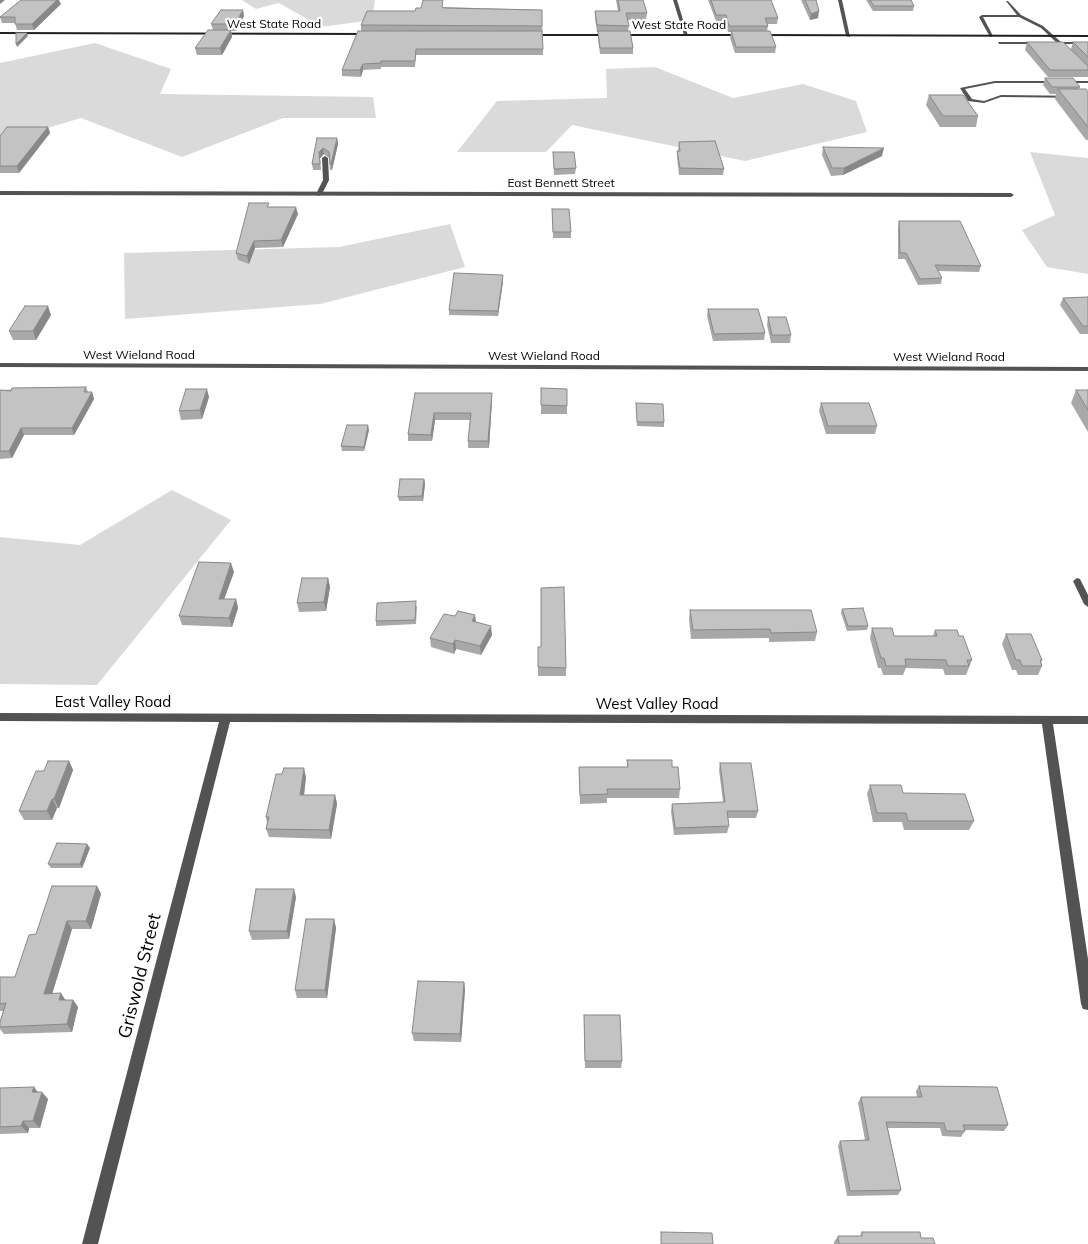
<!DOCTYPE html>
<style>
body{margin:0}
canvas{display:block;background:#fff}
</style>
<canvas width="1088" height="1244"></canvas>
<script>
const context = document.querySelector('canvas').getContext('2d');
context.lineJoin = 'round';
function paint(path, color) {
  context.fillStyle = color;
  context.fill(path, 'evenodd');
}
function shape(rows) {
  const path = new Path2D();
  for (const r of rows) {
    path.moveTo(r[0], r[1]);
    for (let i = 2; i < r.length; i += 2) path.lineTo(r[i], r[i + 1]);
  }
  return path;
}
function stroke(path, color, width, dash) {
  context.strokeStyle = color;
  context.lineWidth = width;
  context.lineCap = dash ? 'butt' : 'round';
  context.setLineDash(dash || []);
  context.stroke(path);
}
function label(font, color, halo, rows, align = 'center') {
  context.font = font + ' Mulish,sans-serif';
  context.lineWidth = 4.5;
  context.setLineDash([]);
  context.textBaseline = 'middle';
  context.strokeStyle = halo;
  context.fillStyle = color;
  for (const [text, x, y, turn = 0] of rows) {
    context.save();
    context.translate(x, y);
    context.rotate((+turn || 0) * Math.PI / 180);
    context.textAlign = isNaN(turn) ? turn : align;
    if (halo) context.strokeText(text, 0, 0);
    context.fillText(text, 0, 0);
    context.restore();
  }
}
const green = shape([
 [242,0,375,0,372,20,321,27,279,3,256,9],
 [95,43,171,69,160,94,373,97,376,118,283,118,182,157,81,118,0,142,0,63],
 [655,67,733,98,803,84,856,101,867,132,745,161,572,125,546,152,457,152,497,101,607,98,606,69],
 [1030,152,1088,158,1088,274,1047,267,1022,230,1055,215],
 [450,224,465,267,320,304,125,319,124,253,339,247],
 [172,490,231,520,97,685,0,684,0,537,80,545]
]);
const lane = shape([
 [1006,1,1008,1,1021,15,1043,26,1061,42,1088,42,1088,44,1063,44,1068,49,1065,50,1058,44,1055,44,1056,42,1041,28,1019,17,983,17,993,36,990,37,979,17,982,15,1017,15,1006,1],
 [998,42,1038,42,1040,43,1038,44,999,44,998,42],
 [995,81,1088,81,1088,83,995,83,965,89,972,99,984,101,1001,95,1088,96,1088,98,1001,97,984,103,968,101,960,88,995,81],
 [325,156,328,158,329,180,322,194,319,196,316,194,323,180,322,158,325,156],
 [1077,578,1080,579,1088,595,1088,607,1084,604,1073,581,1077,578]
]);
const street = shape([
 [673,0,677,0,688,36,684,35,673,0],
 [838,0,842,0,850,37,846,36,838,0],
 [0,191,1011,193,1014,195,1011,197,0,195,0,191],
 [0,363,1088,367,1088,371,0,367,0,363],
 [0,713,1088,716,1088,724,1053,724,1088,959,1088,1010,1083,1009,1081,1004,1042,724,230,722,98,1244,82,1244,219,722,0,721,0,713]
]);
const secondary = shape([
 [0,32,370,33,372,34,370,35,0,34,0,32],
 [529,34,742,34,744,35,742,36,527,36,529,34],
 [757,34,1088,35,1088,37,759,36,757,34]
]);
const wall = shape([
 [616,0,643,0,647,13,646,20,627,20,629,26,628,31,633,48,633,54,600,54,598,38,598,32,597,32,595,18,595,11,618,11],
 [708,0,771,0,778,18,777,24,767,24,768,26,767,31,776,47,775,53,735,53,730,38,731,32,728,32,725,21,716,21],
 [801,0,816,0,818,18,810,20],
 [866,0,911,0,914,6,913,11,873,11],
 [61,4,34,30,17,30,15,23,2,23,0,17],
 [443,7,542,10,543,55,416,55,415,67,381,67,381,69,363,70,361,77,342,76,342,70,361,31,361,25,415,11],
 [244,16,236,31,231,31,232,37,222,55,197,55,195,48,213,30,211,24],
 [1027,42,1071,49,1073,42,1088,42,1088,77,1048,77,1025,50],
 [1045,78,1080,87,1079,89,1088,92,1088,140,1086,140,1055,99,1056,94,1050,94,1043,85],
 [929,95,978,116,976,127,940,127,926,105],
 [48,127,50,133,19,173,0,173,0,136],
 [317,138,337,138,338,144,332,170,330,170,329,158,324,154,320,158,321,170,313,170,312,164],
 [679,142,724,169,723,175,679,175,677,157,677,151,678,151],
 [823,147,882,156,843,175,831,176,822,155],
 [553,152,576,168,575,174,554,175],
 [270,207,298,214,283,247,255,248,249,264,238,260,236,253],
 [552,209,571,232,571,238,553,238],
 [899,221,981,266,979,272,938,271,942,278,941,284,918,285,905,259,898,259,898,227],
 [503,281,498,316,449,315,449,310],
 [1088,297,1088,334,1080,334,1060,305,1063,298],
 [708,309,765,333,764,340,713,341,707,316],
 [51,315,36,340,13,340,9,331],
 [768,317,791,335,790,343,771,343,767,325],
 [86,387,88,392,92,392,94,399,74,435,24,435,12,458,0,459,0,390],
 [541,388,567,389,567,414,541,414],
 [1076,390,1088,390,1088,432,1071,403],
 [415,393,492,400,489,448,468,448,468,441,470,420,435,420,432,441,408,441,408,434],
 [209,397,202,419,181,420,179,411],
 [636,403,664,422,664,427,637,426],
 [821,403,877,426,875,434,826,434,819,411],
 [369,430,364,451,342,451,341,446],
 [424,479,425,484,423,501,399,501,398,497],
 [234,572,224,599,236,599,238,608,232,627,182,625,179,616],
 [328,578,330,587,326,611,299,612,297,603],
 [417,606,416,624,376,626,376,621],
 [842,609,868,626,867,630,847,631,841,613],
 [690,610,817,632,815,641,769,642,769,638,691,639,689,619],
 [475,615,476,622,492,635,481,655,456,649,454,654,431,647,430,638,455,616],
 [872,628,894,636,933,636,935,630,959,636,972,660,966,675,945,675,943,669,906,668,903,675,883,675,881,668,878,668,870,638],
 [1006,634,1042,660,1041,663,1042,666,1038,675,1018,675,1016,670,1012,670,1002,644],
 [538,647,566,668,566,676,538,676],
 [627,760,672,767,680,789,679,798,607,798,607,803,580,804,579,767,627,767],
 [69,761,73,770,59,808,57,808,52,820,24,820,19,811,44,771],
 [720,763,758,811,756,818,728,818,729,826,727,833,674,835,671,811,672,804,723,802,719,770],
 [306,777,304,795,335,795,337,804,331,839,269,837,266,829,267,823,266,817],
 [870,785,903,793,974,821,969,830,904,830,902,822,873,822,867,794],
 [90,848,82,868,51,868,48,864],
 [97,886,101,894,91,929,72,929,52,994,66,1000,73,1000,78,1007,72,1032,4,1034,0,1029,0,1022,3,1011,0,1011,0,977,15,977,36,934],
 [296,897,289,939,252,940,249,931],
 [334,919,336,928,327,998,297,998,295,990],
 [464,982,465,990,461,1042,414,1041,412,1033],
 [584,1015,622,1061,621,1068,585,1068],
 [919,1086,1008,1125,1004,1131,965,1130,965,1131,961,1137,942,1136,940,1128,888,1128,901,1190,898,1195,847,1196,838,1146,840,1141,865,1140,858,1103,861,1097,917,1097,916,1091],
 [0,1088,37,1092,48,1099,40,1128,29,1128,28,1133,0,1134],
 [862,1232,921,1238,935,1244,834,1244,834,1242,838,1236,860,1236]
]);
const shadedWall = shape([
 [0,0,5,0,0,4],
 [57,0,59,0,61,4,34,30,32,24],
 [243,10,244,16,236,31,235,24],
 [819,11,818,18,810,20,811,14],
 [231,30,232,37,222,55,220,48],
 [27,33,28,36,17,47,16,44],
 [363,64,363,70,361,77,360,70],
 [48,127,50,133,19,173,17,166],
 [337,138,338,144,332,170,331,164],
 [323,148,324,154,320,158,321,170,319,152],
 [884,148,882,156,843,175,844,168],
 [296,207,298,214,283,247,281,240],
 [254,241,255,248,249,264,247,256],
 [503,275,503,281,498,316,498,311],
 [48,306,51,315,36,340,33,331],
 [207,389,209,397,202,419,200,410],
 [92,392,94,399,74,435,72,428],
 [492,393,492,400,489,448,488,441],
 [434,413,435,420,432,441,431,435],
 [368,425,369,430,364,451,364,447],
 [21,428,24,435,12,458,9,451],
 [424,479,425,484,423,501,422,496],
 [231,563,234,572,221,608,219,599],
 [328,578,330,587,326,611,324,602],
 [236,599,238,608,232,627,229,618],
 [475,615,476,624,472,621],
 [491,626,492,635,481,655,480,646],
 [455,640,456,649,454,654,453,644],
 [69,761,73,770,59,808,54,799],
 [304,768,306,777,303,804,300,795],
 [335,795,337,804,331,839,329,830],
 [52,799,57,808,52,820,47,811],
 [87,844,90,848,82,868,80,864],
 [97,886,101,894,91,929,86,921],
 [294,889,296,897,289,939,287,931],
 [334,919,336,928,327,998,325,990],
 [67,921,72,929,50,1001,44,994],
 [464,982,465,990,461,1042,460,1034],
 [61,993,66,1001,59,1000],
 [73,1000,78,1007,72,1032,67,1024],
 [34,1087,40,1095,32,1092],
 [42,1092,48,1099,40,1128,33,1121],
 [23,1121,29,1128,28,1133,21,1126]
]);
const building = shape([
 [21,0,57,0,32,24,15,24,15,17,0,17,21,0],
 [423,0,443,0,442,7,444,8,542,10,542,26,361,25,367,11,415,11,416,8,421,8,423,0],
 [618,0,643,0,647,13,626,13,629,26,597,25,595,11,620,11,618,0],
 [711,0,771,0,778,18,765,18,768,26,729,26,726,15,716,15,711,0],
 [805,0,816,0,819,11,811,14,805,0],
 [870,0,911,0,914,6,874,6,870,0],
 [221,10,243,10,235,24,211,24,221,10],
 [208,30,231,30,220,48,195,48,208,30],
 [358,31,542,31,543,49,416,49,415,61,381,61,381,63,363,64,360,70,342,70,358,31],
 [598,31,630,31,633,48,600,48,598,31],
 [731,31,770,31,776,47,736,47,731,31],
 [16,33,27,33,16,44,16,33],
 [1027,42,1063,42,1088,66,1088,70,1050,70,1027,42],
 [1073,42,1088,42,1088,57,1073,42],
 [1045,78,1073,78,1080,87,1052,87,1045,78],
 [1058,89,1086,89,1088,92,1088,127,1058,89],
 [929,95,963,95,978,116,943,116,929,95],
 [7,127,48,127,17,166,0,166,0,136,7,127],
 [317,138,337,138,331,164,330,164,329,152,323,148,319,152,320,164,312,164,317,138],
 [715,141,724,169,680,168,677,151,680,151,679,142,715,141],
 [823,147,884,148,844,168,832,168,823,147],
 [553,152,574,152,576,168,554,169,553,152],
 [249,203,269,203,267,207,296,207,281,240,254,241,247,256,236,253,249,203],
 [552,209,569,209,571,232,553,232,552,209],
 [899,221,960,221,981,266,935,265,942,278,920,279,906,253,900,253,899,221],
 [454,273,503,275,498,311,449,310,454,273],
 [1088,297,1088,326,1083,326,1063,298,1088,297],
 [25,306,48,306,33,331,9,331,25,306],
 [708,309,758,309,765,333,714,334,708,309],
 [768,317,786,317,791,335,772,335,768,317],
 [86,387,84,392,92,392,72,428,21,428,9,451,0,451,0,390,11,391,12,388,86,387],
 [541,388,567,389,567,406,541,405,541,388],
 [186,389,207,389,200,410,179,411,186,389],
 [1076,390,1088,390,1088,410,1076,390],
 [415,393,492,393,488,441,468,441,471,413,434,413,431,435,408,434,415,393],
 [636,403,663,404,664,422,637,422,636,403],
 [821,403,869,403,877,426,828,426,821,403],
 [347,425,368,425,364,447,341,446,347,425],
 [400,479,424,479,422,496,398,497,400,479],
 [199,562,231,563,219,599,236,599,229,618,179,616,199,562],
 [302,578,328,578,324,602,297,603,302,578],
 [564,587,566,668,538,667,538,647,541,647,541,588,564,587],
 [416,601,415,620,376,621,377,603,416,601],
 [863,608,868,626,848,626,842,609,863,608],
 [690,610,811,610,817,632,771,633,770,629,693,630,690,610],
 [458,611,475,615,472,621,491,626,480,646,455,640,453,644,430,638,444,614,455,616,458,611],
 [872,628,892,628,894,636,937,636,935,630,957,630,959,636,963,636,972,660,967,660,969,666,948,666,946,660,905,659,906,666,886,666,884,658,881,658,872,628],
 [1006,634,1031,634,1042,660,1040,660,1042,666,1022,666,1020,660,1016,660,1006,634],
 [627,760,672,760,672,767,678,767,680,789,607,789,608,794,580,795,579,767,628,767,627,760],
 [48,761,69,761,54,799,52,799,47,811,19,811,36,771,44,771,48,761],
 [720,763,751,763,758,811,727,811,729,826,675,828,672,804,725,802,720,763],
 [284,768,304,768,300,795,335,795,329,830,266,829,269,817,266,817,276,774,282,774,284,768],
 [870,785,901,785,903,793,965,794,974,821,908,821,906,813,877,813,870,785],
 [57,843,87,844,80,864,48,864,57,843],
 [52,886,97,886,86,921,67,921,44,994,61,993,59,1000,73,1000,67,1024,0,1027,0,1022,6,1003,0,1004,0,977,15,977,29,935,36,934,52,886],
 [256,889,294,889,287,931,249,931,256,889],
 [306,919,334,919,325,990,295,990,306,919],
 [418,981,464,982,460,1034,412,1033,418,981],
 [584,1015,620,1015,622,1061,585,1061,584,1015],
 [919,1086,997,1087,1008,1125,963,1125,965,1131,946,1131,944,1123,886,1122,901,1190,850,1191,840,1141,869,1140,861,1097,922,1097,919,1086],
 [34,1087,32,1092,42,1092,33,1121,23,1121,21,1126,0,1127,0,1088,34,1087],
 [661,1232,712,1233,713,1244,661,1244,661,1232],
 [862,1232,920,1232,921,1238,933,1238,935,1244,839,1244,838,1236,862,1236,862,1232]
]);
const farStreetnames = [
 ["West State Road",274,24],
 ["West State Road",679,25],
 ["East Bennett Street",561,183],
 ["West Wieland Road",139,355],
 ["West Wieland Road",544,356],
 ["West Wieland Road",949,357]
];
const streetNames = [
 ["East Valley Road",113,702],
 ["West Valley Road",657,704]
];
const nearStreetnames = [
 ["Griswold Street",140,976,-76]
];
paint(green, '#dadada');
paint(lane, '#535353');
paint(street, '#535353');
paint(secondary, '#202020');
paint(wall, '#a8a8a8');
paint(shadedWall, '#888');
paint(building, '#c3c3c3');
stroke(building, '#888', 1);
label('12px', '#000', '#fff', farStreetnames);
label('15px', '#000', '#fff', streetNames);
label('18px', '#000', '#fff', nearStreetnames);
</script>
